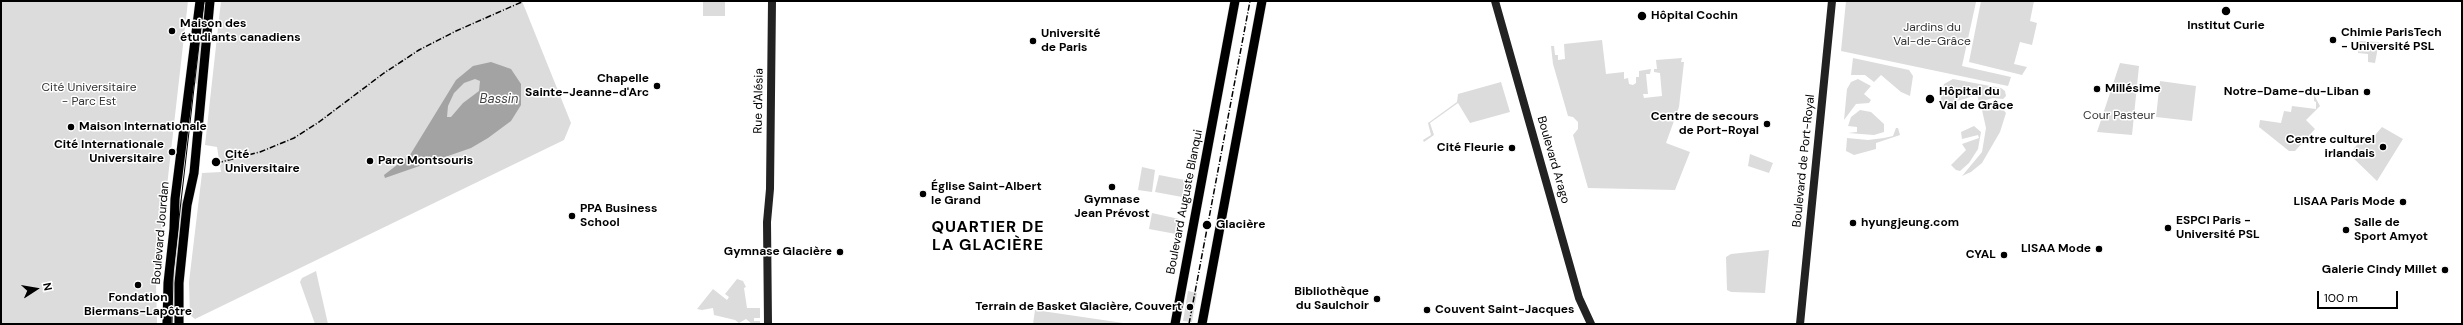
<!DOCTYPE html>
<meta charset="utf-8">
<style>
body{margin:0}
#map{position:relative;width:2463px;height:325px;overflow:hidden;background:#fff;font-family:"DM Sans",sans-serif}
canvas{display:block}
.frame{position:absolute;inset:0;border:2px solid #000;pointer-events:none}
.north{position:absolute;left:16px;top:269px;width:40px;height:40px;-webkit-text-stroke:3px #fff;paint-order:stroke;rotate:78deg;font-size:11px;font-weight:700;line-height:16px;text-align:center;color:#000}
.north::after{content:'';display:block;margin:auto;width:14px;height:18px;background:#000;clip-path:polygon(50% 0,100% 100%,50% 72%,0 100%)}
.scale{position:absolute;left:2317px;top:291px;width:81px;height:18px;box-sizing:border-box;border:2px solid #000;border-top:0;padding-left:5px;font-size:12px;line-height:14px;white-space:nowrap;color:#000;-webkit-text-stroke:3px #fff;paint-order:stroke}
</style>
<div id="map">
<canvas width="2463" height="325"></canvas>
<div class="frame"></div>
<div class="north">N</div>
<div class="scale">100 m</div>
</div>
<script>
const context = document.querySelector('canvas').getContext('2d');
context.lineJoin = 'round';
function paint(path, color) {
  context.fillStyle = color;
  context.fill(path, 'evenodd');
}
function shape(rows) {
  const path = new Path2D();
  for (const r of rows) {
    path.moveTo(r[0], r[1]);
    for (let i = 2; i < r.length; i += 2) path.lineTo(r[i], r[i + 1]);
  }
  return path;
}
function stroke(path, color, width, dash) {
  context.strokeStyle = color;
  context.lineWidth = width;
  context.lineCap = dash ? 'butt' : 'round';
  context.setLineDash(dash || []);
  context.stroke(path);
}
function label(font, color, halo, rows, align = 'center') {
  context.font = font + ' "DM Sans",sans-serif';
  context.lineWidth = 3;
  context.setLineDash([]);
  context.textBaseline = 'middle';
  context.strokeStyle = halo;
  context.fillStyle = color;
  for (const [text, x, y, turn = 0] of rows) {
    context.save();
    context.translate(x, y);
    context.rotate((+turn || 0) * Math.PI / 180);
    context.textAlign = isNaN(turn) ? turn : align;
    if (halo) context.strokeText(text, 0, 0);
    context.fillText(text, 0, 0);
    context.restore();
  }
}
const green = shape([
 [1,1,188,1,156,283,157,324,1,324],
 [203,1,208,1,198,84,193,83],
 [221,1,522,1,571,123,564,140,195,319,190,315,189,282,202,173,221,172,217,147,205,145],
 [703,1,725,1,725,16,703,16],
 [1846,1,1976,2,1962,66,2011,77,2008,86,1841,51],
 [1981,1,2034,1,2030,21,2037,23,2032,45,2020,42,2014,64,2027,67,2022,75,1969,62],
 [1602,40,1606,74,1624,72,1624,79,1628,78,1629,84,1633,85,1636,83,1636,77,1639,77,1639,71,1651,69,1650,74,1646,74,1648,94,1643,94,1644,98,1662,96,1660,73,1654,72,1654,69,1657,69,1656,60,1682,58,1681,62,1684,62,1679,107,1666,143,1690,152,1675,190,1588,188,1573,135,1578,129,1578,122,1573,117,1568,116,1553,64,1551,46,1554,46,1555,55,1558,55,1558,60,1565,59,1564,44],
 [2359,41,2379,42,2375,63,2368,62,2368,54,2358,53],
 [1853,58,1909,70,1913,76,1910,96,1901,92,1881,75,1874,82,1865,75,1851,75],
 [2120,63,2139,66,2132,135,2097,132],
 [1858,79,1871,86,1864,94,1871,100,1869,103,1856,104,1844,120,1847,89,1851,82],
 [1953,79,2001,88,2005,91,2006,96,2003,99,1993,98,1979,102,1977,95,1951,103,1940,102,1944,84],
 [2160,81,2196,86,2192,121,2156,117],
 [1501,82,1510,112,1470,123,1458,103,1430,123,1434,135,1424,142,1423,140,1431,135,1428,123,1457,102,1458,94],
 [2314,95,2320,106,2306,120,2315,129,2295,151,2289,151,2259,127,2260,120,2281,123,2284,111,2291,112,2292,106,2316,109,2316,102,2314,101],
 [1993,106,2000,106,2006,113,2000,132,1982,163,1971,172,1962,176,1982,152,1986,128,1982,110],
 [1860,110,1871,112,1884,124,1884,132,1874,135,1848,133,1857,132,1857,127,1848,126,1851,117],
 [1974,126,1981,132,1978,149,1969,163,1960,171,1956,170,1951,165,1966,150,1962,144,1979,138,1978,135,1962,139,1961,132],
 [2382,127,2403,139,2377,181,2349,154,2363,138,2369,142],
 [1896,128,1898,128,1900,135,1876,143,1876,149,1854,155,1846,151,1847,138,1868,140,1884,138,1893,136],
 [1750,154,1773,163,1769,173,1748,166],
 [1142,167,1155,170,1152,192,1138,190],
 [189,172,192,172,176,313,170,313,176,199,185,200],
 [1159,175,1185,180,1182,197,1155,192],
 [1152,213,1179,219,1176,234,1149,229],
 [1769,250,1765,293,1731,292,1727,290,1726,257,1731,254],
 [316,271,328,324,315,324,300,282,302,278],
 [737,279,743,281,746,287,744,288,747,308,760,308,760,318,754,318,754,321,760,321,760,324,752,324,746,319,739,323,735,320,714,315,713,308,702,310,697,309,713,289,727,300,729,297,725,294],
 [1188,291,1197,293,1192,322,1183,321],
 [1035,310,1130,324,1033,324]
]);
const water = shape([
 [491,62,511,69,521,84,521,105,511,121,488,138,471,148,385,178,384,175,410,155,456,80,473,66],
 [475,79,480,81,479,91,463,103,451,117,447,117,448,106,454,93,464,83]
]);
const secondary = shape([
 [1495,1,1579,298,1591,324],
 [768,324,767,222,770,189,772,1],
 [1800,324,1832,1]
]);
const primary = shape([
 [167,324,168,283,174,229,175,199,200,1],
 [179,324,179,283,187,205,194,173,210,1],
 [1175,324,1235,1],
 [1202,324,1262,1]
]);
const tram = shape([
 [172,324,173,271,204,1]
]);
const rail = shape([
 [217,163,260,152,294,138,319,122,384,73,419,50,456,31,524,1],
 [1189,324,1250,1]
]);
const markers = [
 [2226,11,5,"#000"],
 [1642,16,5,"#000"],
 [172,31,4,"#000"],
 [2333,40,4,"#000"],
 [1033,41,4,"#000"],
 [657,86,4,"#000"],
 [2097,89,4,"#000"],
 [2367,92,4,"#000"],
 [1930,99,5,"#000"],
 [1767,124,4,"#000"],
 [71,127,4,"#000"],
 [2383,147,4,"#000"],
 [1512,148,4,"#000"],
 [172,152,4,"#000"],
 [370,161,4,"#000"],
 [216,162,5,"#000"],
 [1112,187,4,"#000"],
 [923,194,4,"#000"],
 [2403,202,4,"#000"],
 [572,216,4,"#000"],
 [1853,223,4,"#000"],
 [1207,225,5,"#000"],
 [2168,228,4,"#000"],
 [2346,230,4,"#000"],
 [2099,249,4,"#000"],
 [840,252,4,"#000"],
 [2004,255,4,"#000"],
 [2445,270,4,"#000"],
 [138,285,4,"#000"],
 [1377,299,4,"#000"],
 [1190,307,4,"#000"],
 [1427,310,4,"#000"]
];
const poiNames = [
 ["Hôpital Cochin",1651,16],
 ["Maison des",180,24],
 ["étudiants canadiens",180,38],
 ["Institut Curie",2226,26,"center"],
 ["Chimie ParisTech",2341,33],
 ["- Université PSL",2341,47],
 ["Université",1041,34],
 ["de Paris",1041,48],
 ["Chapelle",649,79,"right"],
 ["Sainte-Jeanne-d'Arc",649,93,"right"],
 ["Millésime",2105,89],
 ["Hôpital du",1939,92],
 ["Val de Grâce",1939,106],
 ["Notre-Dame-du-Liban",2359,92,"right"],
 ["Centre de secours",1759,117,"right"],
 ["de Port-Royal",1759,131,"right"],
 ["Maison Internationale",79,127],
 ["Centre culturel",2375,140,"right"],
 ["irlandais",2375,154,"right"],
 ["Cité Internationale",164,145,"right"],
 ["Universitaire",164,159,"right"],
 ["Cité Fleurie",1504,148,"right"],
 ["Cité",225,155],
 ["Universitaire",225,169],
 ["Parc Montsouris",378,161],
 ["Église Saint-Albert",931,187],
 ["le Grand",931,201],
 ["Gymnase",1112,200,"center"],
 ["Jean Prévost",1112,214,"center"],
 ["LISAA Paris Mode",2395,202,"right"],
 ["PPA Business",580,209],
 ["School",580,223],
 ["ESPCI Paris -",2176,221],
 ["Université PSL",2176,235],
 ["hyungjeung.com",1861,223],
 ["Salle de",2354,223],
 ["Sport Amyot",2354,237],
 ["Glacière",1216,225],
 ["LISAA Mode",2091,249,"right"],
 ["Gymnase Glacière",832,252,"right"],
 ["CYAL",1996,255,"right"],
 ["Galerie Cindy Millet",2437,270,"right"],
 ["Bibliothèque",1369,292,"right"],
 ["du Saulchoir",1369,306,"right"],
 ["Fondation",138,298,"center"],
 ["Biermans-Lapôtre",138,312,"center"],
 ["Terrain de Basket Glacière, Couvert",1182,307,"right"],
 ["Couvent Saint-Jacques",1435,310]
];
const parkNames = [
 ["Jardins du",1932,28],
 ["Val-de-Grâce",1932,42],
 ["Cité Universitaire",89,88],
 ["- Parc Est",89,102],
 ["Cour Pasteur",2119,116]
];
const streetNames = [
 ["Rue d'Alésia",759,101,-89],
 ["Boulevard Arago",1553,160,74],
 ["Boulevard de Port-Royal",1804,161,-84],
 ["Boulevard Auguste Blanqui",1185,202,-79],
 ["Boulevard Jourdan",161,233,-85]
];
const waterNames = [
 ["Bassin",499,100]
];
const districtNames = [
 ["QUARTIER DE",988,228],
 ["LA GLACIÈRE",988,246]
];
paint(green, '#dcdcdc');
paint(water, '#a3a3a3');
stroke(primary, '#dbdbdb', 10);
stroke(secondary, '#222', 8);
stroke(primary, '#000', 9);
stroke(tram, '#000', 1);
stroke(rail, '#000', 1.5, [6, 2, 1, 2]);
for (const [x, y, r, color] of markers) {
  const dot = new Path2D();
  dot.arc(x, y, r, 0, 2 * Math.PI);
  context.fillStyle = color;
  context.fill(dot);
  stroke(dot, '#fff', 1.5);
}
label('bold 12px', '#000', '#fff', poiNames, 'left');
label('12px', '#333', '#fff', parkNames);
label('12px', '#000', '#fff', streetNames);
label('italic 13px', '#444', '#fff', waterNames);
context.letterSpacing = '1px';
label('bold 16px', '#000', '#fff', districtNames);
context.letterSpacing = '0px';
</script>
